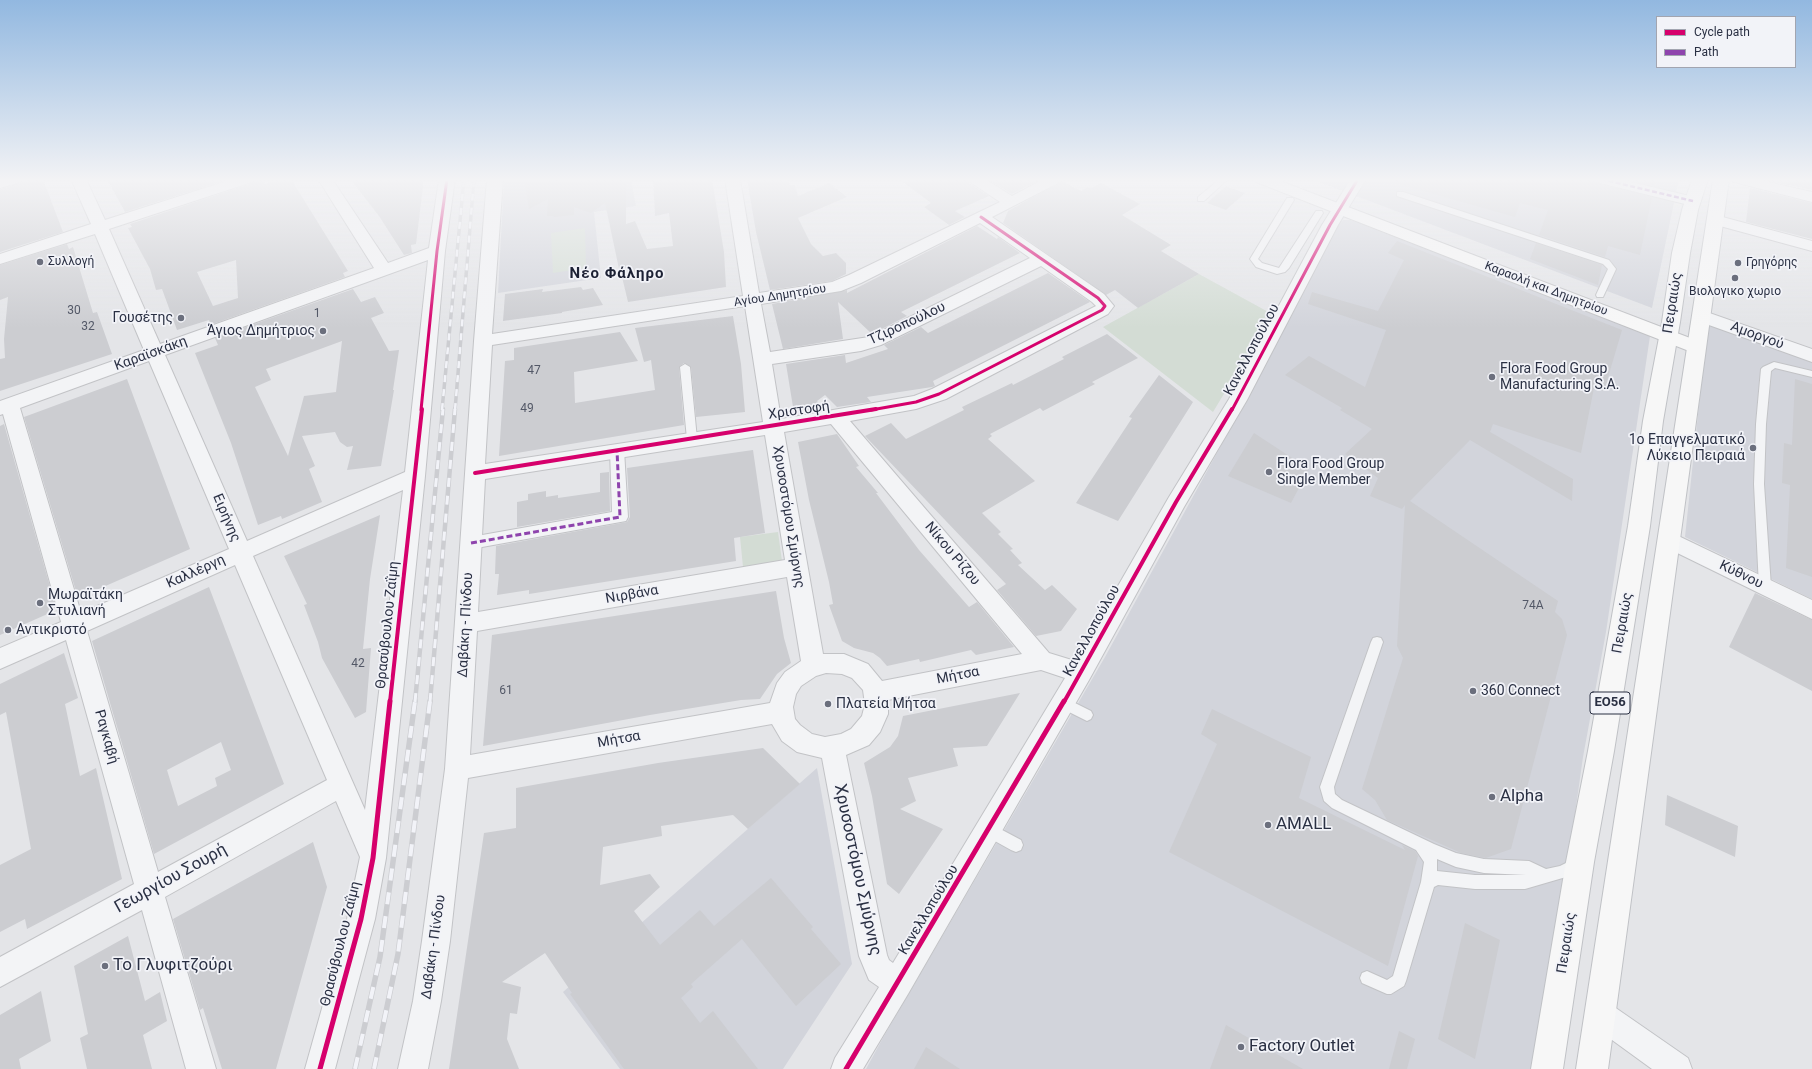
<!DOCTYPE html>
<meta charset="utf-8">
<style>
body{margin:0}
#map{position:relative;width:1812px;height:1069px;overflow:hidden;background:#e4e5e8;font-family:Roboto,sans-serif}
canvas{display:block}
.legend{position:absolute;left:1656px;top:16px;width:140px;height:52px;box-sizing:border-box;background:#f2f3f8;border:1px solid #a2a5b0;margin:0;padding:5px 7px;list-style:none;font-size:12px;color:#2a3043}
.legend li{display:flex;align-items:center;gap:8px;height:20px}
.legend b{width:20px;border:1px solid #a2a5b0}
</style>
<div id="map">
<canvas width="1812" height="1069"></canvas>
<ul class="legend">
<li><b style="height:5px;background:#d6006c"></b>Cycle path</li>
<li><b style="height:5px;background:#8e44ad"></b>Path</li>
</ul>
</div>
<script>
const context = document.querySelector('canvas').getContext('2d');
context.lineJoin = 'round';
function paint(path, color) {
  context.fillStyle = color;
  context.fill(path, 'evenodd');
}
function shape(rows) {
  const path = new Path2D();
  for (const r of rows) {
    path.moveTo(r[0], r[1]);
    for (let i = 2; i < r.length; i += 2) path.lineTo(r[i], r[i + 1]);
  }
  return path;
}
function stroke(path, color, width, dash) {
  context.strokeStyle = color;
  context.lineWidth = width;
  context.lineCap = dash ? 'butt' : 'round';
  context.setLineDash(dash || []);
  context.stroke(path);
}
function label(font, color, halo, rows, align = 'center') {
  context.font = font + ' Roboto,sans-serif';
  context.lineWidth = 3.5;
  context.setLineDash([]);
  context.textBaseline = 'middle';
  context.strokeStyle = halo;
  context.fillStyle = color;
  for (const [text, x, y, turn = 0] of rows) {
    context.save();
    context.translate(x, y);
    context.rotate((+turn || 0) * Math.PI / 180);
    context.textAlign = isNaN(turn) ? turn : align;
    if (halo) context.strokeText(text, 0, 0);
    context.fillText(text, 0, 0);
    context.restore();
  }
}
const built = shape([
 [504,179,631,179,636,206,594,212,601,278,498,293],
 [1311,179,1679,179,1652,308],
 [1343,220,1351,220,1650,336,1606,632,1583,757,1539,1069,866,1069,884,1036,1105,657,1246,400,1340,222],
 [1708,320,1812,359,1812,599,1685,537],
 [817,768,852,964,783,1069,620,1069,563,992]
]);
const green = shape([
 [585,228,586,268,553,273,551,233],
 [1199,274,1272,314,1213,412,1103,327],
 [778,532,782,561,743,567,740,537]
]);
const building = shape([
 [24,179,43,179,63,232,0,252,0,189,20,183],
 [107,179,230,179,125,212],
 [256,179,264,179,265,184,281,179,291,179,348,271,343,273,345,277,210,325,209,320,177,330,162,289,156,290,150,269,128,228,132,227,130,224,252,183],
 [236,260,238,298,213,306,197,272],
 [350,179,424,179,416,244,411,245,412,253,404,255,379,216],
 [595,179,626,179,626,224,635,221,647,249,673,246,669,213,655,216,653,179,712,179,724,252,726,287,628,302,622,277,629,276,625,268,619,269,605,203,591,213,574,207,574,215,554,217,553,216,547,216,548,199,529,209,525,184,557,180,557,184],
 [747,179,789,179,790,185,795,185,798,196,829,183,847,197,798,218,811,244,823,256,836,253,846,263,846,274,832,281,770,290,756,232],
 [899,179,967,179,969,183,989,196,955,211,965,217,949,225,924,207,931,203],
 [987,179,1042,179,1012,194],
 [1396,179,1592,179,1596,183,1652,197,1640,255,1608,246,1605,257,1539,235,1548,210,1520,203,1515,217,1395,183],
 [1622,179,1656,179,1654,186],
 [1760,179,1812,179,1812,190],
 [1062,181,1081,191,1088,187,1091,188,1101,183,1140,204,1122,215,1171,245,1161,251,1199,274,1138,308,1115,290,1106,295,1003,223,1008,211],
 [1226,186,1245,193,1226,210,1207,203],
 [1750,188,1812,203,1812,239,1746,222],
 [977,226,997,239,998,237,1020,253,901,312,907,316,872,334,838,302,843,339,783,349,772,304,847,290,847,293],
 [1397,241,1622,330,1604,391,1594,388,1581,453,1493,424,1490,432,1573,479,1572,501,1470,440,1410,501,1558,601,1555,612,1562,619,1567,635,1511,849,1486,858,1461,853,1387,820,1375,800,1362,789,1403,658,1397,646,1405,505,1402,509,1370,496,1378,478,1345,454,1372,429,1340,410,1342,408,1285,375,1309,356,1365,387,1386,330,1308,304,1312,292,1378,311,1404,260,1388,253],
 [1536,243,1602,265,1598,285,1530,259],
 [67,244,69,249,73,247,93,313,97,312,112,354,0,391,0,359,5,358,4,339,8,297,0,300,0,265],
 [1048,273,1090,302,933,381,935,386,932,387,867,397,871,402,837,407,825,395,817,401,823,409,794,413,786,364,845,355,846,363,888,349,884,345,921,327,928,333],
 [581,287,583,290,593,288,603,305,562,312,562,313,503,321,505,294,543,289,542,292],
 [353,289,361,302,375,297,384,313,371,318,389,351,399,350,393,390,394,390,381,466,347,470,353,446,347,447,340,442,335,432,302,436,315,466,309,469,322,502,282,519,281,516,258,525,231,443,195,353,218,345,215,338],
 [342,341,336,392,304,396,288,456,255,387,271,380,266,369],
 [733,316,741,364,745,412,696,417,691,367,684,363,679,367,684,425,499,456,505,361,514,360,514,348,620,332,638,361,574,372,575,403,655,390,651,360,644,362,635,328],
 [1107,334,1138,358,1092,382,1095,384,1043,411,1040,408,990,434,992,436,988,439,1035,481,982,513,1001,532,998,534,1013,549,1010,550,1022,563,1018,565,1045,590,1052,585,1077,609,1061,631,1036,636,997,590,1006,584,865,436,891,423,906,439,964,410,962,407,1012,383,1013,385,1064,359,1062,357],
 [1159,375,1193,402,1118,521,1076,503,1132,418,1129,417],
 [127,379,190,549,78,598,24,417],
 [1795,379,1812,384,1812,577,1786,568,1790,485,1782,483,1784,443,1792,445],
 [4,424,56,608,51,610,52,612,0,635,0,426],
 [1254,433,1309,469,1291,503,1228,476],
 [837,434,859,466,856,467,878,493,876,493,919,550,969,607,977,602,1014,647,976,655,971,650,920,662,919,659,887,666,880,658,873,653,854,648,842,641,829,605,833,604,829,582,809,500,798,442],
 [753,450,765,533,734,538,736,561,529,594,529,590,497,595,499,574,495,574,496,546,627,522,630,517,627,468],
 [609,472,610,511,517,527,517,502,528,500,528,494,546,491,546,497,558,495,558,498,600,492,600,473],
 [380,515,370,579,363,649,371,648,366,712,355,718,322,658,318,642,304,605,307,604,284,556],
 [209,587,284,784,154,854,92,641],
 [221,742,231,770,215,778,217,786,178,806,167,770],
 [776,591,784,638,791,663,777,674,760,699,741,700,650,715,483,746,492,635],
 [1755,593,1812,620,1812,691,1729,647],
 [64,653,78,698,65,704,80,776,96,768,122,879,27,929,25,919,0,932,0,865,31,849,6,712,0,715,0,684],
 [1020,693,987,746,953,748,958,766,908,778,916,801,900,809,943,829,899,894,887,884,872,796,864,763,890,747,898,736,903,716],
 [1212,709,1311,757,1299,798,1405,850,1402,845,1415,851,1418,856,1388,966,1169,852,1217,744,1201,734],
 [763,748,800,784,748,829,733,815,661,826,662,836,603,847,600,885,650,874,660,887,634,911,660,945,700,910,714,926,771,878,813,927,811,929,841,964,796,1006,742,939,691,984,693,987,681,998,700,1023,713,1011,758,1069,624,1069,570,994,572,993,545,953,502,982,521,987,517,1014,510,1013,507,1039,519,1069,449,1069,484,833,516,828,516,788,658,763],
 [1667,795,1738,826,1735,857,1665,825],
 [313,842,327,887,276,1069,222,1069,203,1008,200,1010,173,919],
 [1465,923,1500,940,1475,1059,1438,1039],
 [128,936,145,1001,160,992,167,1021,143,1035,152,1069,87,1069,80,1038,88,1034,74,966],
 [41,991,51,1041,19,1059,21,1069,0,1069,0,1015],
 [1226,1025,1303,1069,1210,1069],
 [1399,1031,1415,1039,1407,1069,1389,1069],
 [926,1047,960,1069,914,1069]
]);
const service = shape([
 [1220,179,1228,179,1204,201,1198,201,1198,197,1220,179],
 [1397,192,1403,192,1609,260,1616,269,1603,297,1597,297,1596,295,1608,269,1603,264,1397,196,1397,192],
 [1287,198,1293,198,1294,200,1258,259,1262,263,1279,268,1316,211,1322,211,1323,213,1289,268,1285,272,1277,274,1256,267,1250,259,1287,198],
 [1774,362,1812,371,1812,377,1775,368,1771,371,1766,424,1764,484,1771,587,1769,590,1765,592,1761,590,1759,587,1754,484,1756,424,1761,369,1763,367,1774,362],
 [685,364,690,367,697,439,692,443,687,439,680,367,685,364],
 [1377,637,1381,638,1383,642,1334,787,1335,794,1342,800,1434,844,1456,853,1484,859,1529,861,1546,869,1560,866,1578,857,1583,859,1585,864,1583,869,1566,877,1525,889,1475,889,1438,885,1434,887,1406,981,1404,986,1391,994,1387,994,1362,983,1360,978,1362,973,1367,971,1387,980,1393,976,1421,882,1424,862,1416,850,1332,808,1324,801,1320,787,1371,642,1373,638,1377,637],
 [1437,859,1456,867,1484,873,1526,875,1475,875,1437,871,1437,859],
 [1063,697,1091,711,1093,715,1091,719,1087,721,1059,707,1057,703,1059,699,1063,697],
 [989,823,1021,840,1023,845,1021,850,1016,852,1011,850,984,835,982,830,984,825,989,823]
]);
const pedestrian = shape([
 [617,445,622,446,624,450,628,517,626,521,471,549,465,547,463,543,465,539,471,537,612,512,610,450,612,446,617,445]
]);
const minor = shape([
 [0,179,23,179,20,182,0,188,0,179],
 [71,179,86,179,105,220,233,179,255,179,252,182,109,229,160,344,374,268,318,179,332,179,388,263,429,248,439,179,455,179,445,251,425,476,386,858,375,919,335,1069,305,1069,347,919,360,857,336,801,165,897,216,1069,186,1069,142,910,0,987,0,957,134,884,66,640,0,669,0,648,61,622,3,414,0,415,0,401,144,350,95,234,0,264,0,254,91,224,71,179],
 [428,260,405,472,247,541,165,355,428,260],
 [149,361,229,549,81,613,20,408,149,361],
 [403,490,365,810,253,556,403,490],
 [235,565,327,780,158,872,87,631,235,565],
 [487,179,503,179,492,334,743,296,725,179,740,179,759,293,832,282,849,275,1000,202,970,182,968,179,985,179,1012,196,1044,179,1062,179,1060,182,992,217,1104,294,1114,306,1108,314,946,399,916,409,850,421,1049,653,1075,661,1169,497,1229,399,1322,225,1351,179,1366,179,1338,225,1247,400,1184,507,1089,680,908,994,863,1069,831,1069,835,1058,879,987,869,980,859,956,822,758,797,752,782,741,772,724,468,778,450,941,441,1001,428,1069,398,1069,413,1001,422,941,445,769,474,341,487,179],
 [980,223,1030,258,869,337,770,352,761,304,841,291,861,283,980,223],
 [1041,266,1092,302,1096,306,932,389,914,396,781,419,772,364,861,351,881,345,1041,266],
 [745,306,763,422,485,464,492,345,745,306],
 [831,424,1022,654,882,681,868,664,844,654,823,654,784,432,831,424],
 [765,435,785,560,478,612,485,479,765,435],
 [787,577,801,661,785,672,777,683,770,703,470,755,477,631,787,577],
 [1041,670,1065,678,893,963,889,960,887,955,846,755,869,745,880,732,888,714,888,700,1041,670],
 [826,673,842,674,852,678,863,690,865,704,862,716,851,729,841,734,825,737,812,734,800,725,795,719,793,707,796,694,801,686,816,676,826,673],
 [1593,179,1618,179,1698,198,1701,201,1698,204,1693,206,1596,182,1593,179],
 [1731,179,1755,179,1812,192,1812,202,1734,182,1731,179],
 [1715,215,1812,241,1812,251,1709,223,1707,220,1709,217,1715,215],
 [1701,310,1812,349,1812,362,1695,320,1692,316,1695,312,1701,310],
 [1670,532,1812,600,1812,619,1663,546,1659,540,1663,534,1670,532],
 [1600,999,1610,1004,1688,1058,1692,1069,1652,1069,1590,1024,1585,1014,1590,1004,1600,999]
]);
const secondary = shape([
 [1254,179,1275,179,1703,343,1705,347,1703,351,1696,353,1689,351,1256,182,1254,179]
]);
const primary = shape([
 [1692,179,1708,179,1698,210,1690,253,1680,322,1663,421,1650,526,1614,751,1594,862,1563,1069,1531,1069,1566,862,1588,751,1628,526,1643,421,1662,322,1672,253,1682,210,1692,179],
 [1713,179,1729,179,1608,1069,1576,1069,1713,179]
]);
const railFar2 = shape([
 [442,410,464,179],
 [455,410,474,179]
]);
const railFar1 = shape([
 [415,702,443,409],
 [430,702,455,409]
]);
const rail = shape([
 [355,1069,380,957,415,701],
 [374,1069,398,954,430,701]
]);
const quietFar1 = shape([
 [1601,179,1693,201]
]);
const quiet = shape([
 [471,543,620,517,617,450]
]);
const cyclewayFar2 = shape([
 [421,410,437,251,447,179],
 [871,410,916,402,939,394,1102,310,1105,306,1098,298,981,217],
 [1232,410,1330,225,1358,179]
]);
const cyclewayFar1 = shape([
 [475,473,876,409],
 [390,702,422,409],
 [1064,702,1176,502,1232,409]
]);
const cycleway = shape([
 [320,1069,361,919,373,858,390,701],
 [846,1069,1064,701]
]);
const markers = [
 [40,262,4,"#6b6f7d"],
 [1738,263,4,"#6b6f7d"],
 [1735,278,4,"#6b6f7d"],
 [181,318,4,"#6b6f7d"],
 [323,331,4,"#6b6f7d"],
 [1492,377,4,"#6b6f7d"],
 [1753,448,4,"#6b6f7d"],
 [1269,472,4,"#6b6f7d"],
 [40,603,4,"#6b6f7d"],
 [8,630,4,"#6b6f7d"],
 [1473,691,4,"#6b6f7d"],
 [828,704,4,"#6b6f7d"],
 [1492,797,4,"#6b6f7d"],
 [1268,825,4,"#6b6f7d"],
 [105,966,4,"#6b6f7d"],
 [1241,1047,4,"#6b6f7d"]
];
const farPoinames = [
 ["Συλλογή",48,262],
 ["Γρηγόρης",1746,263],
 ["Βιολογικο χωριο",1735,292,"center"]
];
const farStreetnames = [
 ["Καραολή και Δημητρίου",1546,289,21],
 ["Αγίου Δημητρίου",780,296,-9]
];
const numberNames = [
 ["30",74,311],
 ["1",317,314],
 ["32",88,327],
 ["47",534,371],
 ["49",527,409],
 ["74Α",1533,606],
 ["42",358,664],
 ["61",506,691]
];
const shields = [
 [1610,703,40]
];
const shieldNames = [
 ["ΕΟ56",1610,703]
];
const streetNames = [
 ["Πειραιώς",1673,303,-81],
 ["Τζιροπούλου",907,324,-25],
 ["Αμοργού",1757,336,20],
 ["Κανελλοπούλου",1252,350,-62],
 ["Καραϊσκάκη",151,354,-20],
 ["Χριστοφή",799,411,-8],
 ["Χρυσοστόμου Σμύρνης",788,517,81],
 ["Ειρήνης",226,518,67],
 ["Νίκου Ρίζου",952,554,50],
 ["Καλλέργη",196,572,-24],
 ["Κύθνου",1741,575,26],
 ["Νιρβάνα",632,595,-10],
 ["Πειραιώς",1623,623,-80],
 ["Θρασύβουλου Ζαΐμη",388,625,-84],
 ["Δαβάκη - Πίνδου",466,625,-87],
 ["Κανελλοπούλου",1092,631,-61],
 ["Μήτσα",958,676,-11],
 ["Ραγκαβή",106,737,74],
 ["Μήτσα",619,740,-10],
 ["Κανελλοπούλου",929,910,-59],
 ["Πειραιώς",1567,943,-81],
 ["Θρασύβουλου Ζαΐμη",341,944,-76],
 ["Δαβάκη - Πίνδου",434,947,-82]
];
const poiNames = [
 ["Γουσέτης",173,318,"right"],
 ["Άγιος Δημήτριος",315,331,"right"],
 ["Flora Food Group",1500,369],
 ["Manufacturing S.A.",1500,385],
 ["1ο Επαγγελματικό",1745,440,"right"],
 ["Λύκειο Πειραιά",1745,456,"right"],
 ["Flora Food Group",1277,464],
 ["Single Member",1277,480],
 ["Μωραϊτάκη",48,595],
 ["Στυλιανή",48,611],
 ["Αντικριστό",16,630],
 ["360 Connect",1481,691],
 ["Πλατεία Μήτσα",836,704]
];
const farDistrictnames = [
 ["Νέο Φάληρο",617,274]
];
const nearPoinames = [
 ["Alpha",1500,797],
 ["AMALL",1276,825],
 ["Το Γλυφιτζούρι",113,966],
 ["Factory Outlet",1249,1047]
];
const nearStreetnames = [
 ["Χρυσοστόμου Σμύρνης",857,870,78],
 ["Γεωργίου Σουρή",171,879,-29]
];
paint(built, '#d2d4db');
paint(green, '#d3dcd4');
paint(building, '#cccdd1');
stroke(service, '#c2c3c6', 2);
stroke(pedestrian, '#c2c3c6', 2);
stroke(minor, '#c2c3c6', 2);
stroke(secondary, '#c2c3c6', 2);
stroke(primary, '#c0c2c6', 2);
paint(service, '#f3f4f6');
paint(pedestrian, '#f3f4f6');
paint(minor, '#f3f4f6');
paint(secondary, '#f7f7f7');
paint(primary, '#f7f7f7');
stroke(railFar2, '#cccdd1', 3.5);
stroke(railFar1, '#cccdd1', 4.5);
stroke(rail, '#cccdd1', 5.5);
stroke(railFar2, '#f2f3f8', 2.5, [7]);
stroke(railFar1, '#f2f3f8', 3, [9]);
stroke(rail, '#f2f3f8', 4, [12]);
stroke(quietFar1, '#8e44ad', 2.5, [5, 2.5]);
stroke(quiet, '#8e44ad', 3, [6, 3]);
stroke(cyclewayFar2, '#d6006c', 3);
stroke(cyclewayFar1, '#d6006c', 4);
stroke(cycleway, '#d6006c', 5);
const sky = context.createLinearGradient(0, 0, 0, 328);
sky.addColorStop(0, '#92b8e0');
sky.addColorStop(0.55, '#f3f3f5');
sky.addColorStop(1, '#f3f3f500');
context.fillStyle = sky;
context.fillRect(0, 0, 1812, 328);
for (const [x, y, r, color] of markers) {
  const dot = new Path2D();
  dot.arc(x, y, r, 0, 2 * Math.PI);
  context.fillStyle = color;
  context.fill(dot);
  stroke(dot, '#f2f3f8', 1.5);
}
label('12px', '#2a3043', '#f2f3f8', farPoinames, 'left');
label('12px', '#2a3043', '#f2f3f8', farStreetnames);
label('12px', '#535867', null, numberNames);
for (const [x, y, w] of shields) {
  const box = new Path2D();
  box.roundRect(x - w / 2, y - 11, w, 22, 3);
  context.fillStyle = '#f2f3f8';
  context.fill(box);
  stroke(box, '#2a3043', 1);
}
label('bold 13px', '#2a3043', null, shieldNames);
label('14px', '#2a3043', '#f2f3f8', streetNames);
label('14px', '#2a3043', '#f2f3f8', poiNames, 'left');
context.letterSpacing = '1px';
label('bold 15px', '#1c2134', '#f2f3f8', farDistrictnames);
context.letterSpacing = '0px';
label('17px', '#2a3043', '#f2f3f8', nearPoinames, 'left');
label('17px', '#2a3043', '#f2f3f8', nearStreetnames);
</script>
